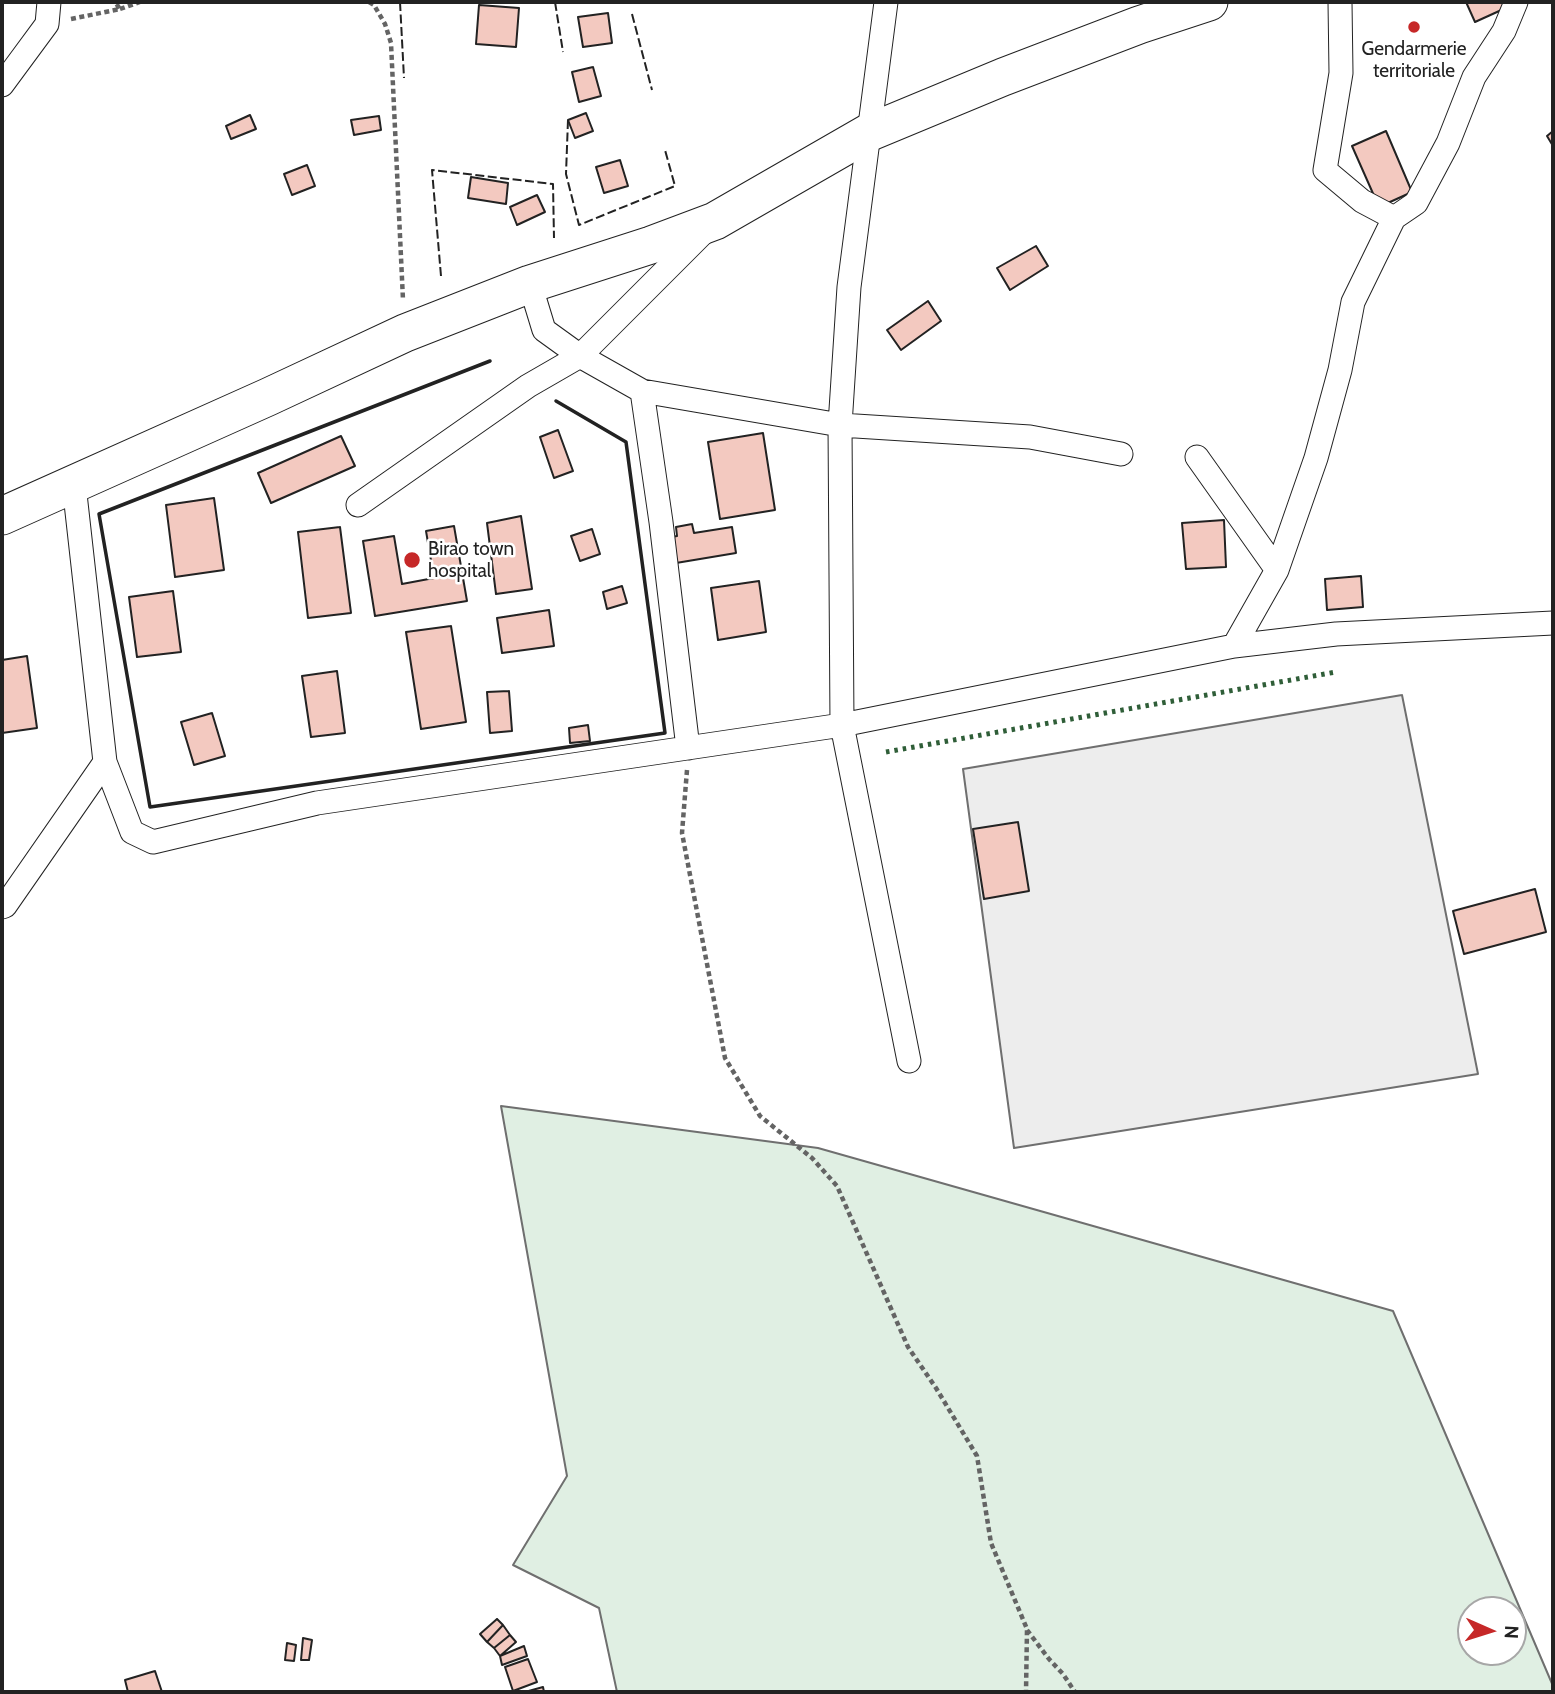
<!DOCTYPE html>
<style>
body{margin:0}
#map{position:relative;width:1555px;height:1694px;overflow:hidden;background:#fff;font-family:Cabin,sans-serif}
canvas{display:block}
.frame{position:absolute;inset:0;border:4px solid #222;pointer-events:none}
.north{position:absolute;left:1457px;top:1596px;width:70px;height:70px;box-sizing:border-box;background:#fff;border:2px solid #a7a7a7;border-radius:50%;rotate:93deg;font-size:19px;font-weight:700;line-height:28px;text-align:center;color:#222}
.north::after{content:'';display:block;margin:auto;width:24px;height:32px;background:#c62828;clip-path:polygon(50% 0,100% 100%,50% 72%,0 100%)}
</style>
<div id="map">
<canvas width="1555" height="1694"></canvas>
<div class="frame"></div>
<div class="north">N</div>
</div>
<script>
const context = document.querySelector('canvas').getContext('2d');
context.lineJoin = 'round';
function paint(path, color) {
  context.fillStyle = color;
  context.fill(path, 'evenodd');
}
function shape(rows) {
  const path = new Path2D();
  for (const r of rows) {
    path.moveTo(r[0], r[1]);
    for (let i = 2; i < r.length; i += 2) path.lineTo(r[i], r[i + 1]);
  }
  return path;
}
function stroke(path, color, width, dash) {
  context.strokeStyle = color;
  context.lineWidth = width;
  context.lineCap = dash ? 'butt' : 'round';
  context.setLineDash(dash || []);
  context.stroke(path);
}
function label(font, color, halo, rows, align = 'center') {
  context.font = font + ' Cabin,sans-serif';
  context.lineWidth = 5;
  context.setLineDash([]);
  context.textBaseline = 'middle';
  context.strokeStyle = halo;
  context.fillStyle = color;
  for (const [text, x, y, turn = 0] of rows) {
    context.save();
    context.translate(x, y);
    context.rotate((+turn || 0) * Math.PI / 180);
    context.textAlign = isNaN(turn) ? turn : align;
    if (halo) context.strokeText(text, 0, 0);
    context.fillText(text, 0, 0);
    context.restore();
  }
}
const green = shape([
 [501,1106,818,1148,1393,1311,1553,1686,1553,1692,617,1692,599,1608,513,1565,567,1476,501,1106],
 [1471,1610,1513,1610,1513,1652,1471,1652,1471,1610]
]);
const parking = shape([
 [1402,695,1478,1074,1014,1148,963,769,1402,695]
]);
const building = shape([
 [1466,2,1506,2,1508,7,1475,22,1466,2],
 [479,5,519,8,516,47,476,44,479,5],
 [608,13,612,43,583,47,578,17,608,13],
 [593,67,601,96,579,102,572,72,593,67],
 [586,113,593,131,575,138,568,120,586,113],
 [250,115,256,129,231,139,226,126,250,115],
 [379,116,381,130,354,135,351,120,379,116],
 [1386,131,1412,192,1379,207,1352,146,1386,131],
 [1553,131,1553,146,1547,136,1553,131],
 [620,160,628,186,604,193,596,167,620,160],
 [307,165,315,186,292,195,284,174,307,165],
 [471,177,508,183,506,204,468,198,471,177],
 [537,195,545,212,517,225,510,207,537,195],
 [1036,246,1048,266,1010,290,997,268,1036,246],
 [928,301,941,321,901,350,887,330,928,301],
 [558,430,573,471,554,478,540,437,558,430],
 [763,433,775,510,720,519,708,442,763,433],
 [341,436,355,466,271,503,258,473,341,436],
 [214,498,224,570,175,577,166,505,214,498],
 [521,516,532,589,496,594,487,523,521,516],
 [1224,520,1226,567,1186,569,1182,523,1224,520],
 [692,524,694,533,732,527,736,553,676,563,672,537,677,536,676,527,692,524],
 [454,526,467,601,375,616,363,541,394,536,402,584,434,578,426,531,454,526],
 [340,527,351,613,308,618,298,532,340,527],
 [592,529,600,554,580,561,571,536,592,529],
 [1361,576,1363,607,1327,610,1325,579,1361,576],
 [759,581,766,632,718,640,711,588,759,581],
 [622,586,627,603,607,609,603,592,622,586],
 [173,591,181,652,137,657,129,597,173,591],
 [549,610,554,646,502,653,497,618,549,610],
 [451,626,466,722,421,729,406,632,451,626],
 [27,656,37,728,2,733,2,660,27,656],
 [337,671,345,733,311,737,302,676,337,671],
 [509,691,512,731,490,733,487,692,509,691],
 [212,713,225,756,194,765,181,722,212,713],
 [588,725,590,741,570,743,569,728,588,725],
 [1018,822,1029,891,984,899,973,829,1018,822],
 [1535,889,1546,932,1464,954,1453,911,1535,889],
 [497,1619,503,1625,487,1642,480,1634,497,1619],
 [503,1625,510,1635,494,1648,487,1642,503,1625],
 [510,1635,516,1642,500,1656,494,1648,510,1635],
 [303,1638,312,1640,309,1660,301,1660,303,1638],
 [287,1643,296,1645,294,1661,285,1660,287,1643],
 [524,1646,527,1656,502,1665,500,1656,524,1646],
 [528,1659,537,1682,513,1691,505,1667,528,1659],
 [155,1671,162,1692,128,1692,125,1680,155,1671],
 [543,1687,544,1692,525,1692,543,1687]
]);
const path = shape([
 [369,2,374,5,385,24,391,43,403,300],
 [120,9,140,2],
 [71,19,120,9,115,2],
 [687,770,682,833,725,1058,760,1116,812,1158,837,1186,908,1347,936,1388,977,1456,991,1543,1027,1629,1026,1692],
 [1027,1630,1049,1659,1063,1674,1075,1692]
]);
const street = shape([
 [886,2,849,287,840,425,1030,437,1121,454],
 [1340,2,1341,73,1325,170,1362,201,1394,218,1416,203,1448,143,1474,77,1504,31,1516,2],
 [2,85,47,24,49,2],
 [530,284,544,330,580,356,642,391,840,425,842,725,909,1061],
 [642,391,661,522,688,748],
 [1197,457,1277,570,1234,646],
 [74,485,105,762],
 [358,505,528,386,580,356,705,231],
 [1277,570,1316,458,1340,370,1353,302,1394,218],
 [2,907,5,906,105,762,132,832,153,842,317,803,842,725,1234,646,1336,634,1553,623]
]);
const primary = shape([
 [2,516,268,397,405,333,530,284,651,245,715,221,868,133,1003,77,1139,25,1209,2]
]);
const hedge = shape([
 [886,752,1336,672]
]);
const fence = shape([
 [400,2,404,78],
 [555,2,563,52],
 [632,14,652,90],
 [568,120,566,174,579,225,675,186,665,150],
 [441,276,432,170,553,184,554,238]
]);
const wall = shape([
 [490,361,99,514,150,807,665,733,626,442,556,401]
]);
const markers = [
 [1414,27,7,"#c62828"],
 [412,560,9,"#c62828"]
];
const poiNames = [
 ["Gendarmerie",1414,49],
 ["territoriale",1414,71],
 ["Birao town",428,549,"left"],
 ["hospital",428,571,"left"]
];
paint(green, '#e0efe3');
stroke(green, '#6f6f6f', 2);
paint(parking, '#ededed');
stroke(parking, '#6f6f6f', 2);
paint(building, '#f3c9c0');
stroke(building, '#222', 2);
stroke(street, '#222', 25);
stroke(primary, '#222', 39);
stroke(path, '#646464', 4.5, [5, 3.5]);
stroke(street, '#fff', 23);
stroke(primary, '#fff', 37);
stroke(hedge, '#2f5e38', 5, [3.5, 5]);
stroke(fence, '#222', 2, [9, 3.5]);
stroke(wall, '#222', 3.5);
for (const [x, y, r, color] of markers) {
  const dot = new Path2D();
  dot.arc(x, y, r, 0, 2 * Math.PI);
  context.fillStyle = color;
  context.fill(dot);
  stroke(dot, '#fff', 2.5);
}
label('19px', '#222', '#fff', poiNames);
</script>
